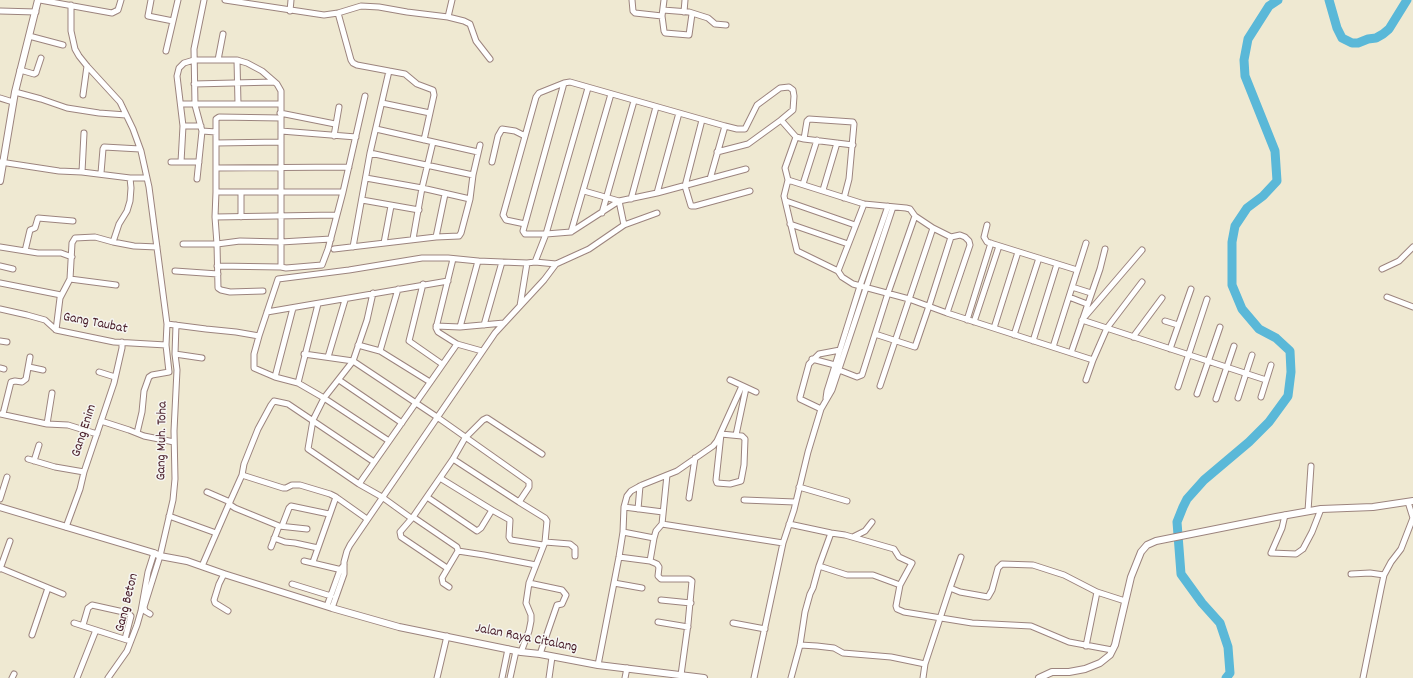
<!DOCTYPE html>
<style>
body{margin:0}
canvas{display:block;background:#efe9d2}
</style>
<canvas width="1413" height="678"></canvas>
<script>
const context = document.querySelector('canvas').getContext('2d');
context.lineJoin = 'round';
function shape(rows) {
  const path = new Path2D();
  for (const r of rows) {
    path.moveTo(r[0], r[1]);
    for (let i = 2; i < r.length; i += 2) path.lineTo(r[i], r[i + 1]);
  }
  return path;
}
function stroke(path, color, width, dash) {
  context.strokeStyle = color;
  context.lineWidth = width;
  context.lineCap = dash ? 'butt' : 'round';
  context.setLineDash(dash || []);
  context.stroke(path);
}
function label(font, color, halo, rows, align = 'center') {
  context.font = font + ' Dekko,sans-serif';
  context.lineWidth = 3;
  context.setLineDash([]);
  context.textBaseline = 'middle';
  context.strokeStyle = halo;
  context.fillStyle = color;
  for (const [text, x, y, turn = 0] of rows) {
    context.save();
    context.translate(x, y);
    context.rotate((+turn || 0) * Math.PI / 180);
    context.textAlign = isNaN(turn) ? turn : align;
    if (halo) context.strokeText(text, 0, 0);
    context.fillText(text, 0, 0);
    context.restore();
  }
}
const river = shape([
 [1329,0,1337,28,1342,38,1352,43,1358,43,1368,39,1376,38,1383,34,1389,29,1407,0],
 [1226,678,1230,673,1228,647,1220,623,1202,603,1181,574,1177,522,1183,507,1187,499,1204,480,1249,442,1269,422,1288,396,1291,372,1290,351,1276,338,1259,329,1242,309,1232,285,1232,242,1235,226,1247,208,1263,196,1277,181,1275,151,1245,76,1244,60,1248,39,1269,6,1278,0]
]);
const minor = shape([
 [40,0,112,13,118,10,121,0],
 [151,0,148,16,173,21],
 [225,0,324,15,338,13,361,6,379,7,407,12,448,17,464,21,470,24,476,41,490,59],
 [632,0,633,11,635,13,662,16],
 [664,0,662,16,664,31,665,33,689,35,692,14],
 [71,5,71,31,75,49,79,56,87,66,120,102,133,129,141,151,149,187,167,324,166,345,169,372,152,375,149,377,144,391,142,412,137,433],
 [663,10,689,12,708,18,715,24,726,25],
 [0,11,36,12],
 [290,11,291,0],
 [684,12,685,0],
 [338,13,351,60,353,63,357,65,405,74,417,84,433,90,434,95,424,140],
 [448,17,452,0],
 [29,36,63,45],
 [166,51,178,0],
 [218,60,223,34],
 [237,60,238,104],
 [20,70,34,74,36,73,41,58],
 [564,83,523,231,525,234,546,234,571,232,619,201,657,193,746,169],
 [194,84,274,82],
 [15,92,41,99,67,108,99,113,126,115],
 [83,95,87,66],
 [0,98,13,102],
 [382,103,430,113],
 [181,104,281,104],
 [280,113,335,124],
 [281,118,219,117,216,119,216,192,343,192],
 [702,120,685,186,691,206,695,206,750,191],
 [183,126,201,126],
 [725,126,737,129,745,129,757,105,780,88,789,87,793,90,794,96,793,110,781,120],
 [376,129,478,152],
 [202,131,216,132],
 [281,131,356,137],
 [334,136,339,107],
 [796,137,785,168,788,180,784,196,797,251,838,271,842,277,853,284,909,299,947,313,1093,360],
 [804,139,807,121,809,119,853,122,854,124,849,179,844,198],
 [216,143,281,142],
 [717,152,748,144,781,120,796,137,804,139,853,145],
 [370,153,473,175],
 [0,162,59,171,82,172,130,178,147,178],
 [171,162,199,162],
 [181,162,183,126,177,76,179,68,184,63,194,60,237,60,247,63,262,71,277,84,281,91,281,267,286,268,322,265,328,249,343,192,365,96],
 [492,162,498,136,502,129,515,131,525,136],
 [216,168,349,167],
 [82,172,84,133],
 [101,173,103,149,104,147,140,149],
 [366,178,422,188,470,199],
 [197,179,202,131,195,105,194,49,204,0],
 [788,180,864,204,906,208,910,209,915,216,933,228,880,386],
 [803,184,817,140],
 [823,190,837,143],
 [584,191,619,201,624,225],
 [216,192,215,217,217,244,240,241,281,242,331,239],
 [657,193,679,113],
 [631,199,656,107],
 [362,200,419,210],
 [786,201,855,225],
 [602,213,634,101],
 [215,217,336,215],
 [241,217,241,193],
 [525,224,506,220,503,215,536,97,539,93,564,83,570,82,725,126,710,179],
 [790,224,848,244],
 [987,225,984,237,987,242,1077,270],
 [933,228,951,237,960,235,965,237,969,241,970,245,947,313],
 [571,232,611,94],
 [436,237,445,194],
 [413,239,422,188,433,142],
 [113,242,119,224,127,211,130,201,131,188,130,178],
 [384,243,391,206],
 [183,244,217,244,218,288,221,290,230,292,263,291],
 [0,247,38,253,61,253,72,257],
 [353,247,370,153,389,71],
 [334,249,436,237,459,236,461,233,470,199,473,175,480,145],
 [1142,250,1082,320,1266,380],
 [25,251,30,230,35,228,38,218,73,221],
 [453,259,436,328,438,332,457,344,482,351],
 [535,262,546,234,588,88],
 [0,266,13,269],
 [217,266,281,267],
 [1382,269,1399,261,1413,247],
 [175,271,218,274],
 [838,271,864,204],
 [70,279,116,285],
 [0,283,61,295],
 [423,284,409,341,442,364],
 [1072,287,1091,293],
 [398,289,380,351,430,382],
 [373,293,367,320,353,361,324,398,313,420,308,449,359,484,382,497,411,518],
 [1069,297,1087,304],
 [1387,297,1413,307],
 [520,306,527,263],
 [0,309,27,315,45,320,56,330,114,342,166,345],
 [267,312,448,281],
 [967,320,991,243],
 [1165,321,1178,325],
 [974,322,999,246],
 [167,324,206,329,236,332,259,336],
 [484,325,502,262],
 [436,326,460,327,504,323],
 [460,327,478,261],
 [994,328,1018,252],
 [56,330,60,298,70,279,72,243,75,238,95,237,113,242,134,246,157,247],
 [875,334,915,347,929,306,951,237],
 [1014,335,1039,258],
 [1133,337,1162,298],
 [0,341,7,342],
 [1033,341,1057,264],
 [358,345,380,351],
 [1053,347,1086,243],
 [1170,349,1191,289],
 [1071,353,1100,269,1105,249],
 [175,354,202,358],
 [304,354,353,361,437,417,529,482,529,487,519,502],
 [328,357,345,300],
 [812,359,835,365],
 [29,367,43,370],
 [0,368,4,369],
 [839,370,857,377,862,375,888,293,915,216],
 [99,372,115,377],
 [275,377,293,308],
 [339,380,402,423],
 [730,380,756,392],
 [1086,380,1093,360,1107,328,1142,282],
 [298,383,318,304],
 [1178,387,1207,299],
 [1197,394,1220,327],
 [1261,397,1271,365],
 [826,398,827,391,860,286,888,206],
 [1238,398,1252,355],
 [1216,399,1234,346],
 [821,409,800,399,800,397,809,364,819,354,840,350],
 [0,414,47,424,68,425,97,434],
 [3,414,11,382,15,381,22,382,26,379,30,357],
 [101,421,129,430,144,436,174,442],
 [47,424,52,393],
 [721,434,742,436,745,439,744,465,741,481,730,484,717,483,716,480,721,434],
 [736,435,746,388],
 [389,441,324,398,298,383,275,377,254,368,254,354,259,336,278,279,349,270,422,258,448,258,478,261,527,263,535,262,556,264,589,249,624,225,657,213],
 [28,459,55,467,84,472],
 [453,459,519,502,545,518,547,521,545,542,529,583,526,603,531,615,531,621,529,631,521,652],
 [34,461,39,445],
 [242,475,244,464,258,429,271,405,274,401,288,404,374,462],
 [440,478,492,510,510,520,509,537,511,540,543,545],
 [359,484,457,344],
 [799,487,847,501],
 [207,492,230,502],
 [427,497,477,531,481,528,492,510],
 [689,498,695,458],
 [0,499,7,477],
 [744,500,795,502],
 [624,507,663,512],
 [638,509,640,486],
 [1308,511,1311,466],
 [1285,515,1282,528,1271,553,1296,554,1303,549,1312,532,1321,509],
 [169,516,216,533],
 [413,517,457,547,458,551,442,578,443,583,449,587],
 [662,524,783,543],
 [789,524,831,533,845,535,894,549,899,557,912,563,900,585,896,606,897,609,904,612,972,623,1031,626,1069,642,1112,650],
 [279,526,235,508,229,504,242,475,283,488,286,488,292,485,300,485,330,494,336,497],
 [282,526,289,508,291,506,329,514],
 [66,527,80,489,84,472,114,383,122,348,122,342],
 [623,532,654,538],
 [853,537,865,531,872,522],
 [274,538,285,542,295,543,318,548],
 [545,542,570,544,575,548,575,556],
 [271,547,279,526,307,529],
 [458,551,484,555,536,565],
 [619,557,650,561,657,564,659,567,658,576,661,579,689,579,692,581,688,624,681,675],
 [304,561,342,570],
 [650,561,654,538,656,531,662,524,667,475],
 [313,562,336,497,367,519],
 [202,566,229,504],
 [819,566,847,575,873,575,900,585],
 [0,568,63,594],
 [447,568,401,537,400,532,413,517,453,459,465,438,483,420,487,418,542,454],
 [0,569,10,541],
 [224,574,219,584,214,600,215,603,228,611],
 [1351,574,1370,573,1384,575],
 [529,583,562,590,566,595,562,604,557,605,540,654],
 [614,583,642,588],
 [292,584,331,596],
 [950,588,961,557],
 [661,600,691,603],
 [327,606,340,570,344,565],
 [332,608,344,574,344,562,347,551,350,545,495,333,544,280,556,264],
 [150,614,145,611,144,607,160,556,173,500,175,479,174,431,177,370,175,354,176,325],
 [658,622,688,627],
 [74,623,127,640],
 [733,623,765,629],
 [83,625,88,608,92,605,128,613,131,616,125,639],
 [32,635,48,588],
 [800,645,817,646,834,648,843,653,891,657,925,664],
 [1086,646,1097,592],
 [598,665,619,557,623,532,624,507,627,496,631,491,642,485,677,471,713,446,717,441,742,386],
 [12,678,14,674],
 [77,678,96,630],
 [108,678,127,651,137,625,141,611,148,572,154,553],
 [437,678,447,636],
 [502,678,508,649],
 [510,678,516,651],
 [549,678,552,657],
 [625,678,627,668],
 [754,678,783,543,794,510,808,452,821,409,832,390,893,207],
 [791,678,800,645,805,612,810,594,813,588,819,566,831,533],
 [923,678,925,664,950,588,960,592,988,597,992,590,998,568,1002,564,1033,565,1064,575,1097,592,1125,601],
 [1363,678,1381,589,1384,575,1391,562,1401,549,1413,518,1408,502]
]);
const tertiary = shape([
 [0,181,15,92,38,0],
 [0,507,154,553,160,556,187,561,224,574,332,608,399,627,521,652,540,654,598,665,704,678],
 [1039,678,1052,672,1069,672,1085,669,1100,663,1110,655,1115,645,1131,577,1141,552,1147,545,1156,541,1276,517,1321,509,1373,507,1413,501]
]);
const streetNames = [
 ["Gang Taubat",95,324,11],
 ["Gang Enim",85,431,-72],
 ["Gang Muh. Toha",163,441,-89],
 ["Gang Beton",128,603,-76],
 ["Jalan Raya Citalang",526,639,11]
];
stroke(river, '#5ab8d8', 9);
stroke(minor, '#9c847e', 7);
stroke(tertiary, '#9c847e', 8);
stroke(minor, '#fff', 5);
stroke(tertiary, '#fff', 6);
label('14px', '#4a1f2b', '#f6f6f2', streetNames);
</script>
